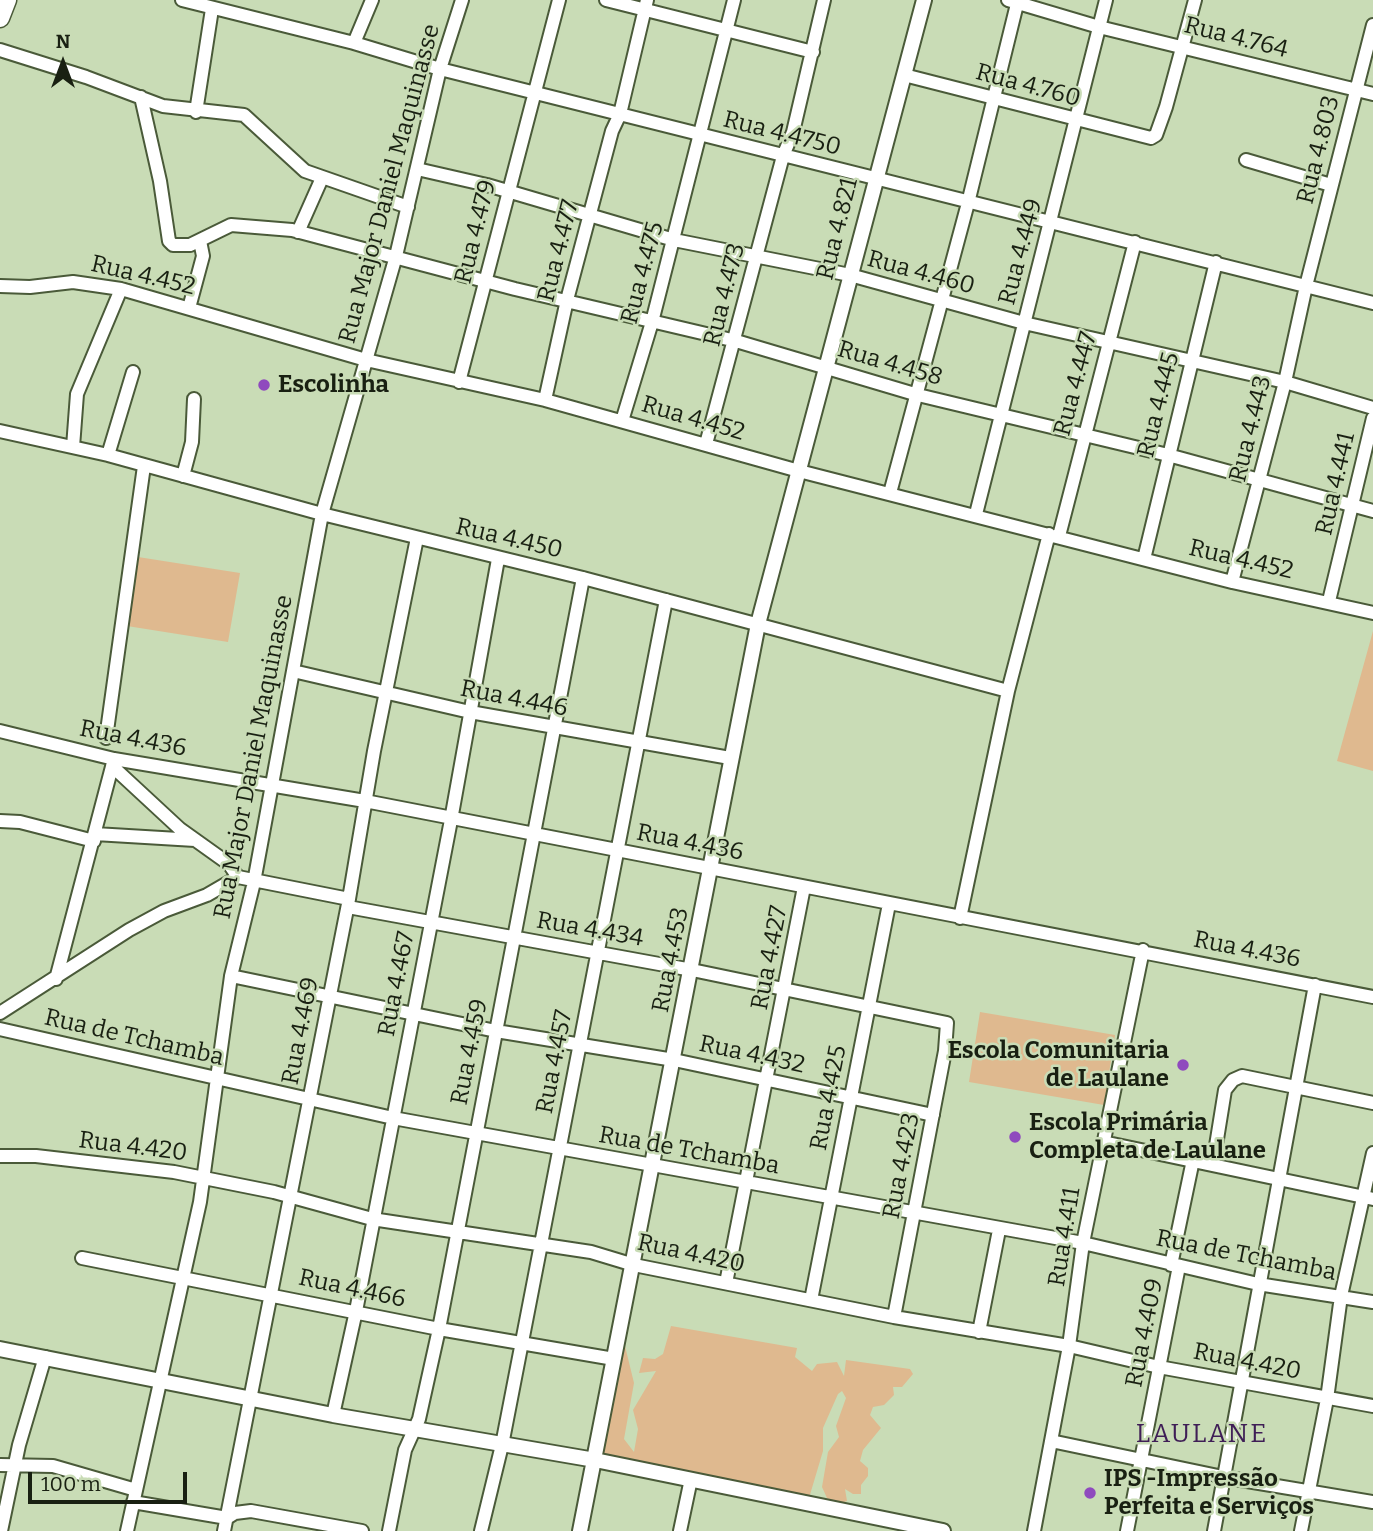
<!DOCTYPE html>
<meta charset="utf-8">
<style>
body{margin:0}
#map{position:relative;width:1373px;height:1531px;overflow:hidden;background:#c9dcb6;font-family:Bitter,serif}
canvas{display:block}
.north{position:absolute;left:28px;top:28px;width:70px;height:70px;-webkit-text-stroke:5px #c9dcb6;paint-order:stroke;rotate:0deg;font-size:19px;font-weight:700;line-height:28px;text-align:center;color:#192012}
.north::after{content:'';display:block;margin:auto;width:24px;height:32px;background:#192012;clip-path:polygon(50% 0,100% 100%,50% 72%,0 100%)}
.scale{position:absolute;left:28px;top:1472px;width:159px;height:32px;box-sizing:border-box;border:4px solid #192012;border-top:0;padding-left:9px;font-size:21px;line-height:24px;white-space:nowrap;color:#192012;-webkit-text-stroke:5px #c9dcb6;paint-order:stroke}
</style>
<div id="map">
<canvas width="1373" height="1531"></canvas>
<div class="north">N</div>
<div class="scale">100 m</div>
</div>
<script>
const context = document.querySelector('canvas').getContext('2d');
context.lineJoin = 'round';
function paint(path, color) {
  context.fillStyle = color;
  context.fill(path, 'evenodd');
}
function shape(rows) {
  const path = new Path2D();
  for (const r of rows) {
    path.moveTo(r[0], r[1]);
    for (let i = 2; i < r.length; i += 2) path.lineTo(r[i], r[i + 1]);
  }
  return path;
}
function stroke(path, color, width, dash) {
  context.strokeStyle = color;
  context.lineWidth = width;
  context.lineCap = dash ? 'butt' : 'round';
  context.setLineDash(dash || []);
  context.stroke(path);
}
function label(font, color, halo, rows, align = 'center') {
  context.font = font + ' Bitter,serif';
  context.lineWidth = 5;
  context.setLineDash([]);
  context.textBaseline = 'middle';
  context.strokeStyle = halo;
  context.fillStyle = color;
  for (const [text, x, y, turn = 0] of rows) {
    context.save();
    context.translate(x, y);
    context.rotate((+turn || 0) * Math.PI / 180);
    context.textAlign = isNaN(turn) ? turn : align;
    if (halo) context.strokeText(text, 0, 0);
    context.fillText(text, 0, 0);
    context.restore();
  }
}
const green = shape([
 [138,557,240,573,228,642,127,626],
 [1373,631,1373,771,1337,761],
 [980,1012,1115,1035,1104,1105,969,1082],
 [671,1326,797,1348,795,1357,812,1371,817,1364,837,1362,844,1376,846,1360,910,1369,913,1374,902,1387,893,1387,894,1395,884,1405,873,1407,870,1415,881,1428,863,1450,860,1461,868,1468,868,1476,861,1485,861,1494,853,1494,845,1489,847,1501,838,1504,827,1498,822,1487,828,1452,839,1437,836,1426,846,1398,842,1391,838,1394,823,1428,823,1451,809,1498,596,1457,621,1347,625,1346,634,1383,624,1439,634,1452,638,1429,633,1410,656,1371,639,1373,643,1358,655,1359,663,1354]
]);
const minor = shape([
 [182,0,354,43,440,69,1373,303],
 [606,0,813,52],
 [1008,0,1099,27,1373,94],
 [354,43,372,0],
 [0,50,86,77,163,106,244,115,305,171,408,207],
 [904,75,1151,138,1156,135,1166,107,1195,0],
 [141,97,160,181,169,241,173,245,190,245,231,225,292,230,515,289,736,341,918,395,1168,455,1373,511],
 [196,112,212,9],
 [1246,160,1331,185],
 [417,169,487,185,674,240,850,275,1024,323,1285,382,1373,408],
 [298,232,322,178],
 [0,286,30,287,73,282,121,289,366,360,545,400,799,471,1232,582,1373,613],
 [189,308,203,256,200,241],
 [459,382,559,0],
 [545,400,567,300,612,131,620,114,647,0],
 [622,421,652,322,734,0],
 [0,431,108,455,322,514,583,578,1008,691],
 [706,444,783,156,793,132,824,0],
 [73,447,77,394,121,289],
 [108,455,133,372],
 [183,476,192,442,194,399],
 [890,493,968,203,1018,0],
 [976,514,1106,0],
 [1059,536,1135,242],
 [1144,559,1216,262],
 [1232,582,1285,382,1306,286,1373,25],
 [1329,601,1373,418],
 [293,671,470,712,730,758],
 [0,731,114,759,365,801,1373,997],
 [106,738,144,466],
 [112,766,180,829,229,864,238,877],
 [0,821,20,822,94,841],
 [95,834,195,840],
 [348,907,692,970,947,1023,945,1051,894,1317],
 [960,918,1008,691,1049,534],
 [231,976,496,1031,674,1060,933,1115],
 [56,979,114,759],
 [0,1013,129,930,164,911,207,895,238,877,349,899],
 [0,1029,393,1118,1083,1243,1258,1284,1373,1302],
 [1103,1142,1373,1199],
 [0,1156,36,1156,174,1172,274,1192,372,1219,591,1252,634,1265,894,1317,1069,1346,1159,1367,1373,1406],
 [1213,1164,1225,1090,1233,1080,1242,1076,1373,1103],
 [82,1258,439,1329,614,1359],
 [1171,1265,1193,1160],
 [726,1283,804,887],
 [811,1300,889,904],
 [979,1332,999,1230],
 [333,1415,356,1311,451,820,498,559],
 [1051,1441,1223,1477,1373,1502],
 [0,1465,53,1466,136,1490],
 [133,1502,227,1518,235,1513,251,1511,362,1531],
 [1,1531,19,1445,45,1357],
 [127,1531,200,1202,231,976,254,882,322,514,396,256,440,69,462,0],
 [224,1531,349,899,374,751,417,538],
 [389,1531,405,1450,419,1419,439,1329,583,578],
 [481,1531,502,1445,666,600],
 [680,1531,691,1479],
 [1034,1531,1069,1346,1083,1243,1143,950],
 [1127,1531,1179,1266],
 [1214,1531,1315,985],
 [1301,1531,1327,1399,1341,1296,1373,1153]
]);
const tertiary = shape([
 [0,1349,333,1415,595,1460,943,1531],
 [580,1531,758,624,924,0]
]);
const secondary = shape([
 [0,18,7,0]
]);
const markers = [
 [264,385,7,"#8f4abe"],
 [1183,1065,7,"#8f4abe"],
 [1015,1137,7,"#8f4abe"],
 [1090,1493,7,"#8f4abe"]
];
const streetNames = [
 ["Rua 4.764",1236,38,14],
 ["Rua 4.760",1028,86,15],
 ["Rua 4.4750",782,134,14],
 ["Rua 4.803",1319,150,-76],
 ["Rua Major Daniel Maquinasse",390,184,-75],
 ["Rua 4.821",838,229,-76],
 ["Rua 4.479",476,232,-76],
 ["Rua 4.477",559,251,-76],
 ["Rua 4.449",1021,252,-75],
 ["Rua 4.475",643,273,-75],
 ["Rua 4.460",921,273,15],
 ["Rua 4.452",143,276,13],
 ["Rua 4.473",725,295,-76],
 ["Rua 4.458",890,364,16],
 ["Rua 4.447",1076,384,-75],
 ["Rua 4.445",1159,405,-76],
 ["Rua 4.452",693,419,16],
 ["Rua 4.443",1251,429,-76],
 ["Rua 4.441",1336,484,-77],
 ["Rua 4.450",509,539,13],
 ["Rua 4.452",1241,560,13],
 ["Rua 4.446",514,699,11],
 ["Rua 4.436",133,739,11],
 ["Rua Major Daniel Maquinasse",254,757,-79],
 ["Rua 4.436",690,843,11],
 ["Rua 4.434",590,930,10],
 ["Rua 4.436",1247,950,11],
 ["Rua 4.427",770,958,-79],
 ["Rua 4.453",671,960,-79],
 ["Rua 4.467",397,984,-79],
 ["Rua 4.469",301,1031,-79],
 ["Rua de Tchamba",134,1038,13],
 ["Rua 4.459",470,1052,-79],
 ["Rua 4.432",752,1055,12],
 ["Rua 4.457",555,1062,-79],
 ["Rua 4.425",829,1098,-79],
 ["Rua 4.420",133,1147,7],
 ["Rua de Tchamba",689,1151,10],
 ["Rua 4.423",902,1166,-79],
 ["Rua 4.411",1065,1237,-81],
 ["Rua 4.420",691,1254,12],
 ["Rua de Tchamba",1246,1256,11],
 ["Rua 4.466",352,1289,12],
 ["Rua 4.409",1145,1333,-79],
 ["Rua 4.420",1247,1362,11]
];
const poiNames = [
 ["Escolinha",278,385],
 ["Escola Comunitaria",1169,1051,"right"],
 ["de Laulane",1169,1079,"right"],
 ["Escola Primária",1029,1123],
 ["Completa de Laulane",1029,1151],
 ["IPS -Impressão",1104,1479],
 ["Perfeita e Serviços",1104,1507]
];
const neighbourhoodNames = [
 ["LAULANE",1202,1435]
];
paint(green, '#dfb98f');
stroke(minor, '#4a5a39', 16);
stroke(tertiary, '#4a5a39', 18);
stroke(secondary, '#4a5a39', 21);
stroke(minor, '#fff', 12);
stroke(tertiary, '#fff', 14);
stroke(secondary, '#fff', 18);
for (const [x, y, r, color] of markers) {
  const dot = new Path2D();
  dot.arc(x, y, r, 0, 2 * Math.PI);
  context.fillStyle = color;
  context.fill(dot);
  stroke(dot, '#c9dcb6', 2.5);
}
label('24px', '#192012', '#c9dcb6', streetNames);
label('bold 24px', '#192012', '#c9dcb6', poiNames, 'left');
context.letterSpacing = '2px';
label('26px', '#3f1e56', '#c9dcb6', neighbourhoodNames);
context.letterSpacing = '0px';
</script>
